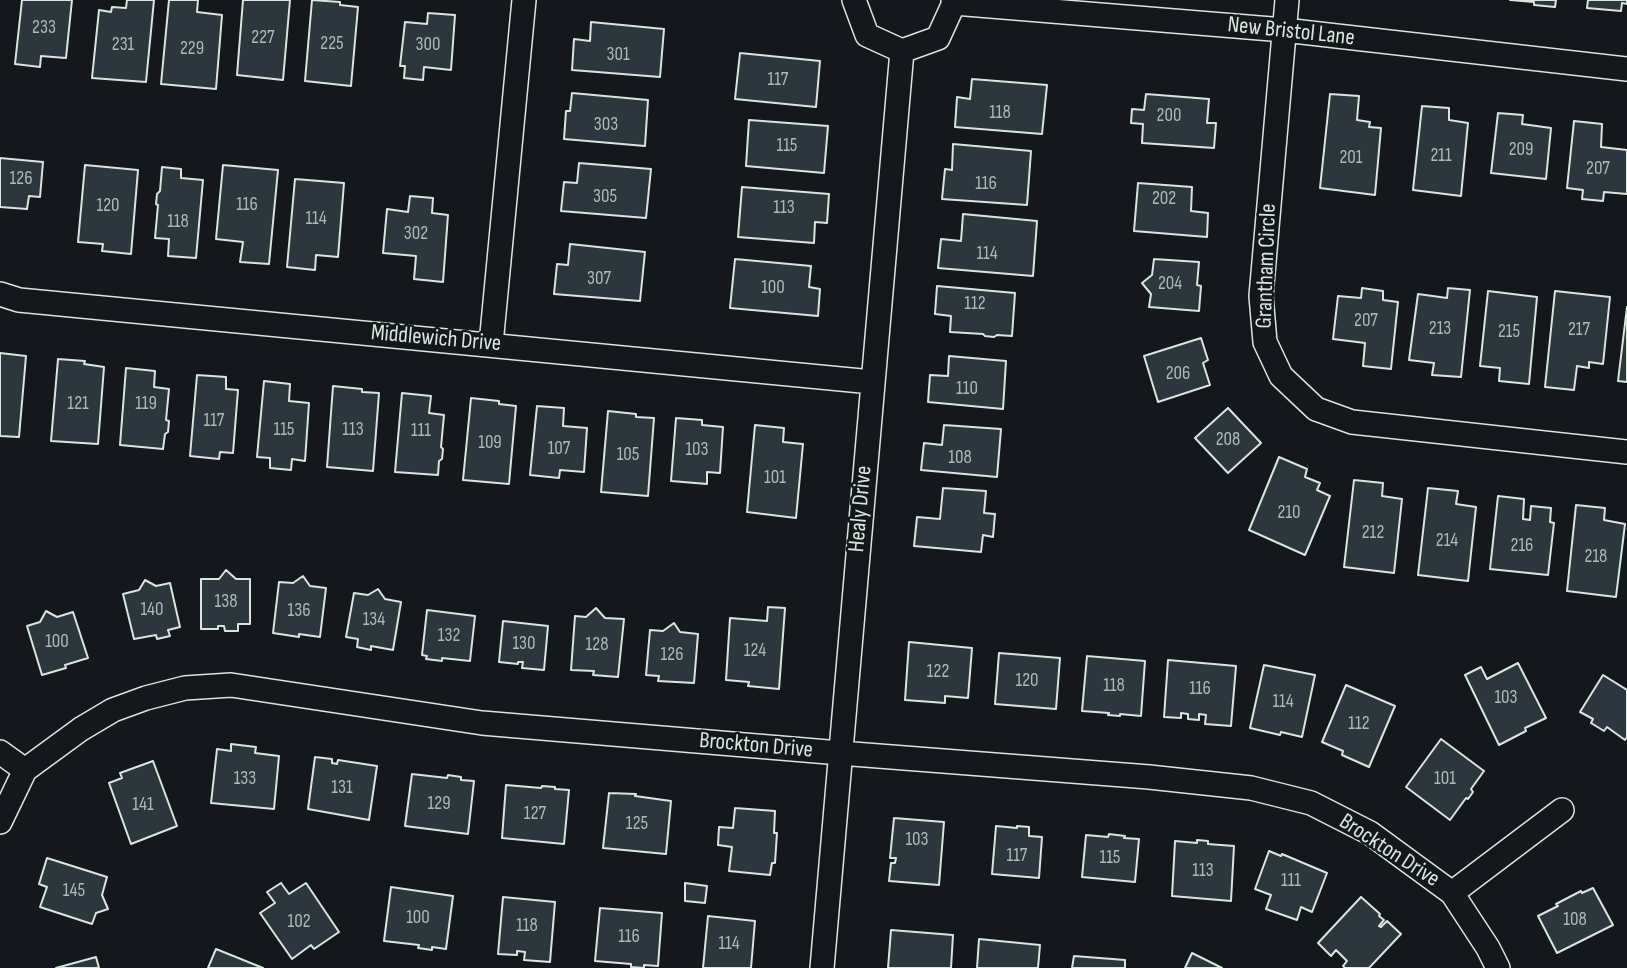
<!DOCTYPE html>
<style>
body{margin:0}
canvas{display:block;background:#14181c}
</style>
<canvas width="1627" height="968"></canvas>
<script>
const context = document.querySelector('canvas').getContext('2d');
context.lineJoin = 'round';
function paint(path, color) {
  context.fillStyle = color;
  context.fill(path, 'evenodd');
}
function shape(rows) {
  const path = new Path2D();
  for (const r of rows) {
    path.moveTo(r[0], r[1]);
    for (let i = 2; i < r.length; i += 2) path.lineTo(r[i], r[i + 1]);
  }
  return path;
}
function stroke(path, color, width, dash) {
  context.strokeStyle = color;
  context.lineWidth = width;
  context.lineCap = dash ? 'butt' : 'round';
  context.setLineDash(dash || []);
  context.stroke(path);
}
function label(font, color, halo, rows, align = 'center') {
  context.font = font + ' "Sofia Sans Condensed",sans-serif';
  context.lineWidth = 5;
  context.setLineDash([]);
  context.textBaseline = 'middle';
  context.strokeStyle = halo;
  context.fillStyle = color;
  for (const [text, x, y, turn = 0] of rows) {
    context.save();
    context.translate(x, y);
    context.rotate((+turn || 0) * Math.PI / 180);
    context.textAlign = isNaN(turn) ? turn : align;
    if (halo) context.strokeText(text, 0, 0);
    context.fillText(text, 0, 0);
    context.restore();
  }
}
const building = shape([
 [22,0,72,0,66,58,41,56,40,67,15,64,22,0],
 [127,0,154,0,146,82,92,78,99,10,111,12,112,7,126,8,127,0],
 [169,0,198,0,197,12,222,15,216,89,161,84,169,0],
 [243,0,290,0,283,80,237,75,243,0],
 [312,0,340,2,340,5,358,7,351,86,305,81,312,0],
 [1510,0,1556,0,1555,7,1534,5,1534,2,1510,0],
 [1588,0,1627,0,1627,4,1622,3,1621,11,1587,8,1588,0],
 [428,13,455,15,451,70,424,67,423,80,404,78,405,66,400,66,405,22,427,24,428,13],
 [591,22,664,29,660,77,572,70,574,39,590,41,591,22],
 [740,53,820,61,816,107,735,99,740,53],
 [972,79,1047,85,1042,134,955,127,957,97,970,99,972,79],
 [572,93,648,100,645,146,564,139,566,111,570,111,572,93],
 [1146,94,1209,99,1207,123,1216,123,1214,148,1142,143,1143,124,1131,123,1132,109,1144,110,1146,94],
 [1330,94,1359,96,1357,120,1370,122,1369,127,1381,128,1375,195,1320,188,1330,94],
 [1422,106,1449,108,1449,120,1468,123,1461,196,1413,190,1422,106],
 [1498,113,1523,115,1522,124,1551,128,1546,179,1491,173,1498,113],
 [749,120,828,126,824,173,746,166,749,120],
 [1574,121,1602,124,1601,147,1627,150,1627,194,1604,192,1603,201,1582,199,1583,190,1567,188,1574,121],
 [953,144,1031,151,1027,205,942,199,945,169,952,170,953,144],
 [0,158,43,162,40,197,29,196,27,209,0,207,0,158],
 [579,163,651,169,646,218,561,211,564,182,577,183,579,163],
 [85,165,138,170,131,254,102,251,103,244,78,242,85,165],
 [223,165,278,170,269,264,240,262,243,242,216,239,223,165],
 [162,167,181,169,181,178,203,180,196,258,168,256,169,239,155,238,158,205,156,204,157,194,160,191,162,167],
 [295,179,344,183,338,257,316,255,315,270,287,267,295,179],
 [1138,183,1192,187,1191,211,1208,213,1207,237,1134,231,1138,183],
 [742,187,829,194,827,223,815,222,814,243,738,237,742,187],
 [410,196,433,198,432,213,448,215,443,282,414,279,416,256,383,253,387,209,408,212,410,196],
 [963,214,1037,221,1033,276,938,268,941,239,961,241,963,214],
 [570,244,645,252,640,301,554,294,557,264,568,265,570,244],
 [735,259,811,266,809,287,820,289,818,316,730,308,735,259],
 [1154,259,1199,262,1197,285,1201,286,1199,311,1149,307,1151,294,1142,283,1152,275,1154,259],
 [937,286,1015,293,1012,336,997,335,994,337,985,336,983,334,950,332,951,316,935,314,937,286],
 [1362,288,1383,291,1383,300,1398,302,1391,369,1363,366,1365,343,1333,339,1338,296,1361,298,1362,288],
 [1448,288,1470,290,1461,377,1432,375,1434,363,1409,360,1418,294,1447,298,1448,288],
 [1488,291,1537,297,1529,384,1499,381,1500,368,1480,366,1488,291],
 [1555,291,1610,297,1603,364,1589,362,1589,368,1577,366,1574,390,1545,387,1555,291],
 [1627,307,1627,382,1618,381,1627,307],
 [1201,338,1208,360,1203,363,1210,385,1158,402,1144,356,1201,338],
 [0,353,26,356,19,437,0,436,0,353],
 [949,356,1006,361,1003,409,928,402,930,375,948,376,949,356],
 [58,359,85,361,84,364,104,367,98,444,51,441,58,359],
 [126,368,155,371,154,387,169,389,166,420,169,421,168,432,165,434,163,449,120,445,126,368],
 [197,375,226,377,226,389,238,390,233,453,220,452,219,459,190,456,197,375],
 [264,381,290,384,289,401,309,403,305,461,292,459,291,470,270,468,270,458,257,457,264,381],
 [333,386,362,389,362,392,379,393,373,471,327,467,333,386],
 [402,393,431,396,429,413,444,415,441,447,443,449,442,459,439,461,438,475,395,472,402,393],
 [471,398,499,401,499,404,516,406,509,484,463,480,471,398],
 [537,406,564,408,563,426,587,428,584,472,560,470,559,478,530,475,537,406],
 [1228,408,1261,443,1228,473,1195,438,1228,408],
 [608,411,636,414,636,417,654,418,648,496,601,492,608,411],
 [676,418,702,420,702,425,723,427,720,473,707,472,707,484,671,481,676,418],
 [755,425,784,428,783,442,803,444,796,518,747,512,755,425],
 [944,425,1001,429,997,477,921,470,924,443,942,445,944,425],
 [1279,457,1307,469,1305,477,1320,483,1317,490,1330,496,1305,555,1249,530,1279,457],
 [1354,480,1383,483,1382,496,1402,499,1394,573,1344,567,1354,480],
 [943,488,986,491,984,513,995,514,993,537,983,535,981,552,914,546,917,517,940,519,943,488],
 [1428,488,1458,491,1456,504,1476,507,1468,581,1418,575,1428,488],
 [1498,496,1524,499,1523,519,1530,520,1531,506,1551,508,1550,522,1554,523,1548,575,1490,569,1498,496],
 [1576,505,1605,508,1604,520,1625,524,1616,597,1567,591,1576,505],
 [226,570,236,579,250,579,250,624,238,624,238,631,225,631,224,626,218,626,218,629,201,629,201,579,219,579,226,570],
 [303,576,310,586,326,588,320,637,299,634,299,637,273,633,279,582,293,583,303,576],
 [145,580,156,586,170,583,180,627,168,630,170,636,157,639,156,635,134,639,123,594,139,590,145,580],
 [378,589,385,599,401,602,393,650,371,646,371,650,357,647,358,639,346,637,354,593,368,595,378,589],
 [768,607,785,608,779,689,748,686,749,682,726,680,730,618,767,621,768,607],
 [596,608,605,618,624,619,618,677,593,675,594,671,571,670,575,616,586,617,596,608],
 [427,610,475,616,470,661,442,658,442,661,426,659,427,656,422,655,427,610],
 [46,611,57,617,73,612,88,658,65,665,66,668,42,675,27,626,40,622,46,611],
 [503,621,548,626,544,670,522,668,523,662,518,662,518,664,499,662,503,621],
 [674,623,680,632,698,634,694,683,658,681,659,676,646,675,650,630,663,631,674,623],
 [909,642,972,648,968,698,945,696,945,703,905,700,909,642],
 [999,653,1060,658,1056,709,995,704,999,653],
 [1087,656,1145,661,1141,716,1120,714,1120,716,1108,715,1109,713,1082,711,1087,656],
 [1168,660,1236,666,1231,726,1205,724,1206,715,1199,714,1199,720,1188,719,1188,714,1181,713,1181,718,1164,717,1168,660],
 [1518,663,1546,718,1525,728,1526,731,1499,745,1465,675,1481,667,1487,679,1518,663],
 [1264,665,1315,675,1302,737,1281,732,1280,735,1250,728,1264,665],
 [1603,675,1627,690,1627,737,1625,740,1607,727,1604,731,1591,723,1593,719,1580,712,1603,675],
 [1346,685,1395,706,1369,767,1342,755,1343,751,1322,742,1346,685],
 [1441,739,1484,771,1471,789,1473,792,1468,799,1466,798,1450,820,1406,787,1441,739],
 [231,744,256,747,255,753,279,756,274,809,211,803,217,749,231,751,231,744],
 [315,757,332,759,332,763,337,764,338,760,377,766,369,820,308,809,315,757],
 [153,761,177,826,131,844,109,783,122,778,120,773,153,761],
 [412,774,447,778,448,775,461,777,461,780,474,781,468,834,405,826,412,774],
 [506,785,541,788,542,786,555,787,555,789,569,790,564,844,502,838,506,785],
 [609,793,636,794,635,796,671,801,666,854,603,848,609,793],
 [735,808,775,811,774,833,777,833,775,863,772,863,770,875,729,871,732,847,718,845,719,827,733,828,735,808],
 [894,818,944,822,939,885,889,881,891,863,895,863,896,858,890,858,894,818],
 [996,826,1017,828,1017,826,1029,827,1029,836,1042,837,1039,878,992,874,996,826],
 [1109,834,1125,836,1124,838,1139,839,1135,882,1082,877,1086,835,1108,837,1109,834],
 [1197,840,1208,841,1208,844,1234,846,1231,901,1172,896,1175,841,1197,843,1197,840],
 [1269,851,1281,856,1282,854,1327,873,1312,912,1301,907,1297,920,1266,909,1271,895,1255,889,1269,851],
 [47,858,107,877,102,895,108,909,96,913,92,924,40,907,47,887,39,884,47,858],
 [281,883,289,894,306,883,339,932,314,949,311,945,292,959,260,913,275,903,267,892,281,883],
 [685,883,707,886,705,903,685,901,685,883],
 [391,887,453,896,446,949,432,947,432,950,418,948,419,945,384,941,391,887],
 [1593,888,1613,925,1557,953,1538,916,1558,906,1556,904,1581,891,1582,893,1593,888],
 [503,897,555,902,550,962,524,960,525,952,517,951,517,955,498,954,503,897],
 [1361,897,1380,914,1379,916,1384,920,1379,926,1381,927,1387,921,1401,934,1369,968,1345,968,1343,966,1347,961,1336,950,1331,956,1318,943,1361,897],
 [600,908,662,913,658,966,644,965,644,968,631,967,631,964,595,961,600,908],
 [708,916,755,921,751,968,703,968,708,916],
 [891,930,953,935,951,968,888,968,891,930],
 [979,939,1040,945,1038,968,977,968,979,939],
 [216,949,263,968,208,968,216,949],
 [1192,953,1222,968,1185,968,1192,953],
 [1074,956,1125,960,1125,968,1072,968,1074,956],
 [96,957,99,968,56,968,96,957]
]);
const street = shape([
 [854,0,867,35,902,51,938,38,954,3,953,0],
 [1287,0,1261,296,1265,342,1281,376,1316,409,1352,422,1627,452],
 [954,3,1284,30,1627,69],
 [0,294,19,300,872,382],
 [491,344,524,0],
 [0,752,25,770],
 [0,822,25,770,81,729,113,710,146,698,185,688,231,685,482,723,840,753,1149,777,1251,788,1311,803,1370,833,1452,893,1488,948,1498,968],
 [1452,893,1562,810],
 [822,968,902,51]
]);
const numberNames = [
 ["233",44,28],
 ["227",263,38],
 ["225",332,44],
 ["231",123,45],
 ["300",428,45],
 ["229",192,49],
 ["301",618,55],
 ["117",778,80],
 ["118",1000,113],
 ["200",1169,116],
 ["303",606,125],
 ["115",787,146],
 ["209",1521,150],
 ["211",1441,156],
 ["201",1351,158],
 ["207",1598,169],
 ["126",21,179],
 ["116",986,184],
 ["305",605,197],
 ["202",1164,199],
 ["116",247,205],
 ["120",108,206],
 ["113",784,208],
 ["114",316,219],
 ["118",178,222],
 ["302",416,234],
 ["114",987,254],
 ["307",599,279],
 ["204",1170,284],
 ["100",773,288],
 ["112",975,304],
 ["207",1366,321],
 ["213",1440,329],
 ["217",1579,330],
 ["215",1509,332],
 ["206",1178,374],
 ["110",967,389],
 ["121",78,404],
 ["119",146,404],
 ["117",214,421],
 ["115",284,430],
 ["113",353,430],
 ["111",421,431],
 ["208",1228,440],
 ["109",490,443],
 ["107",559,449],
 ["103",697,450],
 ["105",628,455],
 ["108",960,458],
 ["101",775,478],
 ["210",1289,513],
 ["212",1373,533],
 ["214",1447,541],
 ["216",1522,546],
 ["218",1596,557],
 ["138",226,602],
 ["140",152,610],
 ["136",299,611],
 ["134",374,620],
 ["132",449,636],
 ["100",57,642],
 ["130",524,644],
 ["128",597,645],
 ["124",755,651],
 ["126",672,655],
 ["122",938,672],
 ["120",1027,681],
 ["118",1114,686],
 ["116",1200,689],
 ["103",1506,698],
 ["114",1283,702],
 ["112",1359,724],
 ["133",245,779],
 ["101",1445,779],
 ["131",342,788],
 ["129",439,804],
 ["141",143,805],
 ["127",535,814],
 ["125",637,824],
 ["103",917,840],
 ["117",1017,856],
 ["115",1110,858],
 ["113",1203,871],
 ["111",1291,881],
 ["145",74,891],
 ["100",418,918],
 ["108",1575,920],
 ["102",299,922],
 ["118",527,926],
 ["116",629,937],
 ["114",729,944]
];
const streetNames = [
 ["New Bristol Lane",1291,32,6],
 ["Grantham Circle",1267,266,-88],
 ["Middlewich Drive",436,339,5],
 ["Healy Drive",861,509,-85],
 ["Brockton Drive",756,746,5],
 ["Brockton Drive",1389,851,33]
];
paint(building, '#2c363c');
stroke(building, '#d8e6dc', 2);
stroke(street, '#d8e6dc', 26);
stroke(street, '#14181c', 23);
label('19px', '#adbab4', null, numberNames);
label('23px', '#d8e6dc', '#14181c', streetNames);
</script>
